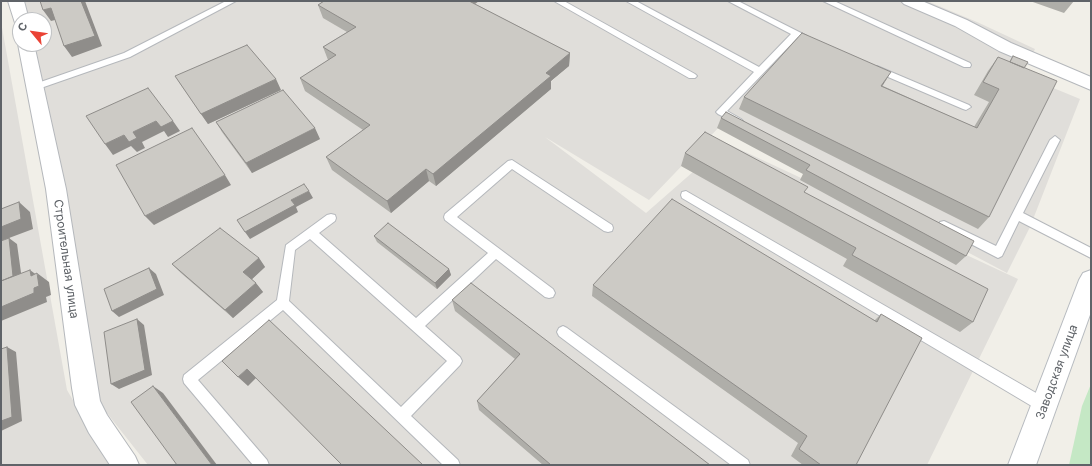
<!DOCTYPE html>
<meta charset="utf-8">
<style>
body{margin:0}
#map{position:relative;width:1092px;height:466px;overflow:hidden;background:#f1efe8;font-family:Inter,sans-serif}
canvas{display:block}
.frame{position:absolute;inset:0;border:2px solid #5f6368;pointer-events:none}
.north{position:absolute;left:12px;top:12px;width:40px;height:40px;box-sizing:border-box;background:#fff;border:1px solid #bfc1c3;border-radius:50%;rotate:299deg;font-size:11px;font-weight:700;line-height:16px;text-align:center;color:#5f6368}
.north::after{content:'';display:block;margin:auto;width:14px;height:18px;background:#ea4335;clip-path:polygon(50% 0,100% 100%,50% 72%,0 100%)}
</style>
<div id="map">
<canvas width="1092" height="466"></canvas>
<div class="frame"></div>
<div class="north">С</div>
</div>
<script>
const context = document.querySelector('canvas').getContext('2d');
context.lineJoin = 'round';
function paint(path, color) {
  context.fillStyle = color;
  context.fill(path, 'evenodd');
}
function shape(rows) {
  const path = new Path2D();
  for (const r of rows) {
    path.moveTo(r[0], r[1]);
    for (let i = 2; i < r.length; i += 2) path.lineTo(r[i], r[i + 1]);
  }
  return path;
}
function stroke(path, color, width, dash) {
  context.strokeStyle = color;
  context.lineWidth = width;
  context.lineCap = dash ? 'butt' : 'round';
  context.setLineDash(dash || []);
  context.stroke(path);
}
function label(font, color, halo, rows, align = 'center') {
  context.font = font + ' Inter,sans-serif';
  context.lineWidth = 3.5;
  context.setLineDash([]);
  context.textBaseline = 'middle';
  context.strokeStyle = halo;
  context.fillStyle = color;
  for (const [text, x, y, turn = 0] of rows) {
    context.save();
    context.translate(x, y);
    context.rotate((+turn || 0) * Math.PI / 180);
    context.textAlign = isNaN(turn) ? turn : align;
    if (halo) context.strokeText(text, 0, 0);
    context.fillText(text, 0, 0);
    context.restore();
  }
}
const industrial = shape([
 [25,1,927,1,977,22,1035,49,1022,75,1080,99,1030,227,1007,273,723,123,649,200,545,137,646,213,726,143,1018,279,927,465,148,465,99,403,33,44,44,44,44,20,28,20],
 [569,66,546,86,551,89,518,116,508,109],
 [1,22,67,390,111,465,1,465]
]);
const green = shape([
 [1091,384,1091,465,1069,465,1082,406]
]);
const lane = shape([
 [226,1,236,1,130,57,38,89,32,89,30,87,32,85,124,53,226,1],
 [554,1,564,1,695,74,697,76,695,78,689,78,554,1],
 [626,1,636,1,759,67,791,34,728,1,738,1,807,36,803,39,798,37,727,111,741,119,743,121,741,123,738,124,718,114,716,112,754,72,626,1],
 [823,1,834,1,970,63,971,65,970,67,964,67,823,1],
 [877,66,969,105,971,107,966,110,963,109,874,71,873,69,877,66],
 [1055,136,1060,140,1023,213,1091,248,1091,258,1019,221,1002,256,998,258,940,228,939,225,940,222,944,221,996,246,1050,140,1055,136],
 [512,160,612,225,613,228,612,231,608,232,604,231,512,169,457,217,553,289,555,293,553,297,549,298,545,297,496,259,425,326,460,357,462,361,460,365,411,416,458,460,460,465,443,465,283,310,198,380,267,460,269,465,253,465,184,383,183,379,184,375,277,300,286,245,327,215,331,214,335,215,336,218,335,221,319,233,416,318,488,253,445,220,444,217,445,214,508,161,512,160],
 [310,239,447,361,401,407,289,301,295,250,310,239],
 [686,191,1050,401,1052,406,1050,411,1045,412,1040,411,682,198,681,195,682,192,686,191],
 [563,326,567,328,748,460,750,465,731,465,559,336,557,332,559,328,563,326]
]);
const street = shape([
 [8,1,24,1,29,20,20,20,20,25,15,23,8,1],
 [901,1,922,1,967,20,1011,43,1091,77,1091,90,999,51,955,26,904,4,901,1],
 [20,41,20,44,34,44,66,189,100,401,107,415,135,456,139,465,110,465,89,433,75,405,72,388,46,189,18,44,20,41]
]);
const secondary = shape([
 [1091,270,1091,312,1036,465,1008,465,1079,280,1083,273,1091,270]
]);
const wall = shape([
 [324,1,479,1,475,4,570,53,569,66,551,81,551,89,436,186,429,181,391,213,332,170,326,157,363,130,305,91,300,78,328,60,323,47,347,32,323,18,318,5],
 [1030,1,1074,1,1064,13],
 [1013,56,1024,68,989,217,978,229,739,109,744,97,883,86,974,127,989,102,974,95,988,71,998,57,1009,62],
 [175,76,281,90,208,124],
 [726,112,966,256,956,265,800,180,803,174,717,128,721,118],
 [216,122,320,139,252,173,222,132],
 [685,153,805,193,973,322,960,332,843,266,847,259,681,166],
 [374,236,449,269,451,275,437,289,377,242],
 [259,258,265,267,252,279,263,292,233,318,181,273,172,264],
 [593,285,875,320,881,314,856,465,803,465,791,456,798,443,592,296],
 [452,300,710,465,543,465,479,410,477,401,515,359,455,311]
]);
const shadedWall = shape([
 [81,1,85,1,102,46,72,57,64,46],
 [463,1,479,1,464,11],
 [51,8,59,19,51,21,43,10],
 [570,53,569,66,551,81,551,89,436,186,433,174,546,73],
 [891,72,883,85,873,99,881,86],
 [276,79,281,90,208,124,201,114],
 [156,121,173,121,180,131,168,137,164,131,142,142,145,148,137,152,131,146,113,155,105,144,124,135,133,132],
 [315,128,320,139,252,173,246,163],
 [426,169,429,181,391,213,387,201],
 [225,175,231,185,154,225,145,216],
 [309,191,313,198,296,207,298,212,250,239,245,232,291,200],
 [19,202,30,212,33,229,1,241,1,227],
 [9,238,17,244,23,287,1,295],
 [259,258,265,267,250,281,243,272],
 [149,268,156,274,164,295,119,317,112,311],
 [449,269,451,275,437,289,435,283],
 [30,270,38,276,37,273,49,282,51,295,46,297,47,302,1,321,1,307,34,288],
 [256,283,263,292,233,318,225,310],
 [137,319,144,325,152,375,119,389,111,384],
 [7,347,16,352,22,421,1,431,1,421],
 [247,369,256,378,248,386,238,377],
 [153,386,163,393,217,465,212,465]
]);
const building = shape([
 [40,1,81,1,95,36,64,46,51,8,43,10,40,1],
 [324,1,469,1,570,53,546,73,551,76,433,174,426,169,387,201,326,157,370,125,300,78,336,55,323,47,356,27,318,5,324,1],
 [802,33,891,72,881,86,977,128,999,89,983,82,998,57,1057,81,989,217,744,97,802,33],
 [247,45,276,79,201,114,175,76,247,45],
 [1013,56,1028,62,1024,68,1010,62,1013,56],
 [148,88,173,121,161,127,156,121,133,132,137,138,129,142,124,135,105,144,86,116,148,88],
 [283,90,315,128,246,163,216,122,283,90],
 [726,112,974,241,966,256,806,170,810,165,721,118,726,112],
 [192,128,225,175,145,216,116,165,192,128],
 [705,132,808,187,804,192,988,289,973,322,852,255,856,248,685,153,705,132],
 [304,184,309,191,291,200,295,205,245,232,237,220,304,184],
 [672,199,877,322,881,314,922,338,856,465,821,465,799,449,807,436,593,285,672,199],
 [19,202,21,219,1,227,1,209,19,202],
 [388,223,449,269,435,283,374,236,388,223],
 [220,228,259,258,243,272,256,283,225,310,172,264,220,228],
 [9,238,13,276,1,281,1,241,9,238],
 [149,268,157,289,112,311,104,289,149,268],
 [30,270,31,276,37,273,39,286,34,288,34,293,1,307,1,281,30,270],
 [471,283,710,465,551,465,477,401,520,354,452,300,471,283],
 [137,319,145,370,111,384,104,332,137,319],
 [269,320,423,465,342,465,247,369,238,377,222,361,269,320],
 [7,347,12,417,1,421,1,349,7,347],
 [153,386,212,465,177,465,131,402,153,386]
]);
const streetNames = [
 ["Строительная улица",66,259,82],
 ["Заводская улица",1057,372,-70]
];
paint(industrial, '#e0deda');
paint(green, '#c5e8c5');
stroke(lane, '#b5b8bc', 2);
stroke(street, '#b5b8bc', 2);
stroke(secondary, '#b6babf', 2);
paint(lane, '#fff');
paint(street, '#fff');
paint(secondary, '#fff');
paint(wall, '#afaea9');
paint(shadedWall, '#8f8d8a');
paint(building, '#cccac5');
stroke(building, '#8f8d8a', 1);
label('12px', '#5f6368', '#fff', streetNames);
</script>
